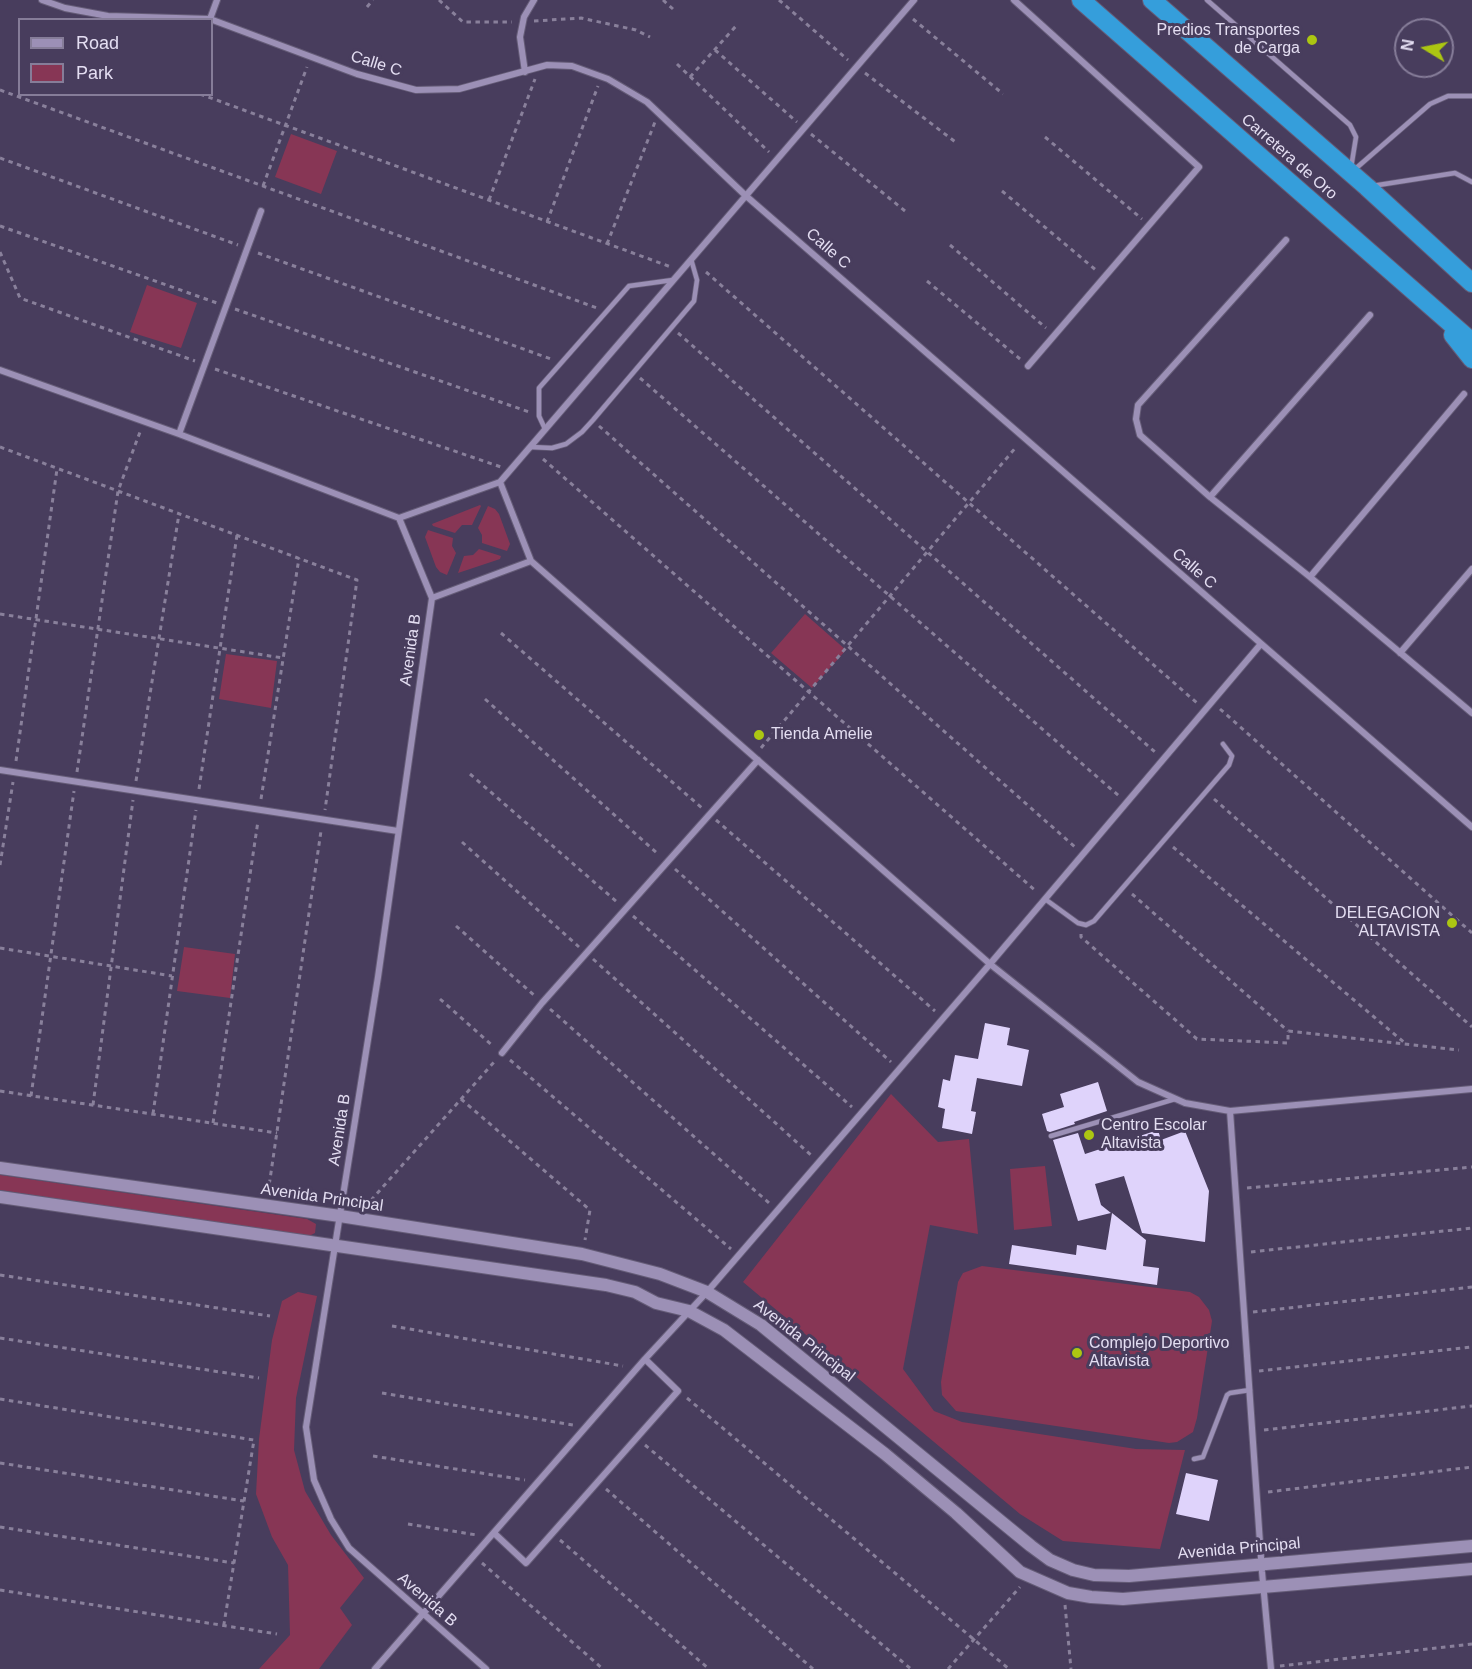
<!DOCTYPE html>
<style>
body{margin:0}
#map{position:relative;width:1472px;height:1669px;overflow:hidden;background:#483d5d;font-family:Arial,sans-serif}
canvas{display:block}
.legend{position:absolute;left:18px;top:18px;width:195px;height:78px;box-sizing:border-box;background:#483d5d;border:2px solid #867d99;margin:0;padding:8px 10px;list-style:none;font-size:18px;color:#e4def2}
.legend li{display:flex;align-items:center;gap:12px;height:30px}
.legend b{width:30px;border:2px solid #867d99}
.north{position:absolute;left:1394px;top:18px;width:60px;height:60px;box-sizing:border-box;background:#483d5d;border:2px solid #867d99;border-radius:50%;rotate:280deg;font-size:16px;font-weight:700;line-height:24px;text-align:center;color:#e4def2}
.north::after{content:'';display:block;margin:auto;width:21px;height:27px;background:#acc612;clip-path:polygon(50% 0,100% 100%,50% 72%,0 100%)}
</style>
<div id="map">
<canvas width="1472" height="1669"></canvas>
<ul class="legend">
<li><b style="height:8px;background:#9c90b6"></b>Road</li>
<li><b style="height:16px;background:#873655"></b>Park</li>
</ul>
<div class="north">N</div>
</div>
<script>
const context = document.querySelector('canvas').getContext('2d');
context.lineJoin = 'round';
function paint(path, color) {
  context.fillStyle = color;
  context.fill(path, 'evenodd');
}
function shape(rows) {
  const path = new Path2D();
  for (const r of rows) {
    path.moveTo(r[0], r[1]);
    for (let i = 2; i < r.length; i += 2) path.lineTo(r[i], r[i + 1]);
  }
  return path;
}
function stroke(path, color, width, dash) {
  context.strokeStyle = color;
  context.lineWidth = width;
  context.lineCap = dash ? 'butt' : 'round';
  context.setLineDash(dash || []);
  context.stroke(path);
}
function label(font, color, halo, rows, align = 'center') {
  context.font = font + ' Arial,sans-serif';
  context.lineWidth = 6;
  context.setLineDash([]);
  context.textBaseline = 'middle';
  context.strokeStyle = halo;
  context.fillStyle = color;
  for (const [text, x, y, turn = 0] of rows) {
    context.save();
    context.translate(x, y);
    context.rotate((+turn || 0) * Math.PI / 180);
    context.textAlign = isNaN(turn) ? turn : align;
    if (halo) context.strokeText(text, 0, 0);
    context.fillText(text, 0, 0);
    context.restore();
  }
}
const green = shape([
 [291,134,337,151,321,194,275,177],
 [147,285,197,303,181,348,130,332],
 [480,505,481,506,472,525,462,525,455,533,433,526,432,524],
 [488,506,495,509,499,514,510,544,507,551,482,543,482,535,478,528],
 [428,530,453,538,452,546,456,553,447,575,440,572,436,567,425,537],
 [479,549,501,556,500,559,458,573,464,556,473,555],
 [805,614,846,650,812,688,771,653],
 [226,654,277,661,271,708,219,699],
 [184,947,235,954,230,998,177,991],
 [891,1094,938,1142,969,1139,978,1234,930,1225,903,1369,934,1411,962,1422,1136,1449,1185,1450,1160,1549,1063,1541,1020,1514,743,1282],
 [1045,1166,1052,1226,1014,1230,1010,1169],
 [0,1175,307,1219,316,1224,315,1233,307,1237,0,1190],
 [982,1266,1190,1292,1199,1297,1209,1310,1212,1321,1197,1418,1193,1432,1177,1442,1169,1443,956,1411,942,1395,941,1382,958,1282,963,1273],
 [298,1292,317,1296,296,1398,294,1450,305,1491,331,1535,364,1578,340,1608,352,1625,319,1669,259,1669,290,1635,288,1565,272,1537,256,1494,259,1439,272,1340,282,1301]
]);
const building = shape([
 [985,1023,1010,1028,1007,1045,1029,1050,1022,1086,977,1078,971,1111,976,1112,972,1134,942,1128,945,1109,938,1107,943,1079,950,1081,955,1055,978,1059],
 [1098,1082,1107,1111,1074,1122,1075,1124,1050,1132,1047,1131,1042,1114,1064,1107,1060,1094],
 [1158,1130,1161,1140,1185,1131,1209,1191,1205,1242,1142,1233,1124,1176,1095,1184,1101,1205,1111,1213,1078,1221,1053,1140,1078,1133,1085,1154],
 [1112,1213,1146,1240,1143,1266,1159,1268,1157,1285,1009,1264,1012,1245,1076,1255,1077,1245,1106,1250],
 [1186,1473,1218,1480,1209,1521,1176,1514]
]);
const path = shape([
 [439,0,463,22,512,22],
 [663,0,673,9],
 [779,0,848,60],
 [367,7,373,0],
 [913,19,1003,94],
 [534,21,581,18,636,30,650,37],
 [715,50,797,122],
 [677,64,769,152],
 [865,73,958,144],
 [690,77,736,26],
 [0,90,597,308],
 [200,94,671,267],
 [811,134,905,211],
 [1045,137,1142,219],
 [0,158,238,245],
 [263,186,307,67],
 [1002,191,1097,271],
 [489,200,535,79],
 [547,222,598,86],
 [0,226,217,303],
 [607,244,655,122],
 [950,245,1046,328],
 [0,252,20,298,195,361],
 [258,253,551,359],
 [706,272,1197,703],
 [927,281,1020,359],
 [235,309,529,412],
 [678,333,1155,752],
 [215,369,501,467],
 [640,378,1119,796],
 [599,426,1075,847],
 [0,447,357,580,325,810],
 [543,459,1037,892],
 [0,614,283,658],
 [501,633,702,808],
 [485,699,658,854],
 [1220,709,1472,933],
 [761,748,1017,446],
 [16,761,57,469],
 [77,772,118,491,140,432],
 [470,774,617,902],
 [136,781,179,514],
 [199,789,237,535],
 [261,799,299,558],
 [1214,799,1472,1027],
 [716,820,935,1011],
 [462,842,579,947],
 [1173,847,1406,1044],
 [0,865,13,782],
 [675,869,891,1062],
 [1132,894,1288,1031],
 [633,916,852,1107],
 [456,926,536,997],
 [1081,934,1081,937,1197,1039,1288,1043,1288,1031,1459,1050],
 [0,948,172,976],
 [593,959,811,1155],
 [440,999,493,1046],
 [550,1009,769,1203],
 [510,1060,731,1249],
 [0,1091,277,1133],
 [31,1096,74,791],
 [461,1099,590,1210,585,1240],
 [93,1105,133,800],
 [153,1114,196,810],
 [213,1123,258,821],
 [1247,1188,1472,1167],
 [268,1193,321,831],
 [365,1207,495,1061],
 [1251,1252,1472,1228],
 [0,1275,270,1316],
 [1253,1312,1472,1287],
 [392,1326,623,1366],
 [0,1338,259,1378],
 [1259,1371,1472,1347],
 [382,1393,573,1425],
 [687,1398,1009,1669],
 [0,1399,254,1440,224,1624],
 [1264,1430,1472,1406],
 [645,1445,911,1669],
 [373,1456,525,1480],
 [0,1463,244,1501],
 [606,1489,813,1669],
 [1268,1492,1472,1467],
 [408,1524,477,1535],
 [0,1527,234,1563],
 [560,1540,709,1669],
 [482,1563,603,1669],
 [0,1590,277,1634],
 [1065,1605,1071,1669],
 [1280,1666,1472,1644],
 [948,1669,1020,1587]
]);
const lane = shape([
 [1207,0,1350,125,1356,137,1351,168],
 [1354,170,1430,104,1448,96,1472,96],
 [1372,186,1455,173,1472,182],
 [545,429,539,416,539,388,629,286,673,280],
 [530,447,552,448,566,444,582,432,593,420,694,301,697,280,691,259],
 [1045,899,1078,923,1086,925,1094,921,1229,765,1232,756,1223,744],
 [1051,1136,1175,1099],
 [1194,1459,1203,1457,1227,1395,1230,1393,1250,1390]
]);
const street = shape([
 [42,0,65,8,108,16,210,19,357,74,416,90,459,89,547,65,572,66,608,79,647,102,745,195,1472,827],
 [1014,0,1199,167,1028,366],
 [210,19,217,0],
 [525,72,520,37,524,17,534,0],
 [1286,240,1138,405,1136,419,1140,435,1210,497,1310,577,1472,713],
 [0,370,179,434,399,518],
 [179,434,261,211],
 [500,482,914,0],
 [500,482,531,561,432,598,399,518,500,482],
 [1210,497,1370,315],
 [531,561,990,964,1138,1082,1185,1103,1230,1111,1472,1089],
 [1310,577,1464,394],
 [432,598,378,977,306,1427,314,1480,331,1519,349,1548,486,1669],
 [1400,653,1472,569],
 [0,770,398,831],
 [502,1053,542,1003,758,760],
 [1230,1111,1262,1572,1271,1669],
 [494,1533,526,1563,678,1391,645,1359],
 [375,1669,645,1359,707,1292,990,964,1260,645]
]);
const secondary = shape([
 [0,1168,340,1216,582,1254,660,1274,707,1292,761,1325,1031,1546,1050,1560,1073,1570,1094,1575,1129,1576,1472,1546],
 [0,1197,606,1285,635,1292,656,1303,689,1311,724,1330,885,1454,956,1513,1020,1572,1068,1593,1091,1597,1123,1599,1472,1569]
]);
const highway = shape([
 [1081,0,1472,342],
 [1152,0,1367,187,1472,283],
 [1453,335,1472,359]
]);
const markers = [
 [1312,40,6,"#acc612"],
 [759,735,6,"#acc612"],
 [1452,923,6,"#acc612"],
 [1089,1135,6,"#acc612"],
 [1077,1353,6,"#acc612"]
];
const poiNames = [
 ["Predios Transportes",1300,31,"right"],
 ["de Carga",1300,49,"right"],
 ["Tienda Amelie",771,735],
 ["DELEGACION",1440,914,"right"],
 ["ALTAVISTA",1440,932,"right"],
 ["Centro Escolar",1101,1126],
 ["Altavista",1101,1144],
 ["Complejo Deportivo",1089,1344],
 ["Altavista",1089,1362]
];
const streetNames = [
 ["Calle C",376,64,17],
 ["Carretera de Oro",1289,157,41],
 ["Calle C",828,249,41],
 ["Calle C",1194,569,41],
 ["Avenida B",411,650,-82],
 ["Avenida B",340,1130,-81],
 ["Avenida Principal",322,1198,8],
 ["Avenida Principal",804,1341,38],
 ["Avenida Principal",1239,1549,-5],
 ["Avenida B",427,1600,41]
];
paint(green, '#873655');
paint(building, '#dfd3fb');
stroke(lane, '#655c77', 6);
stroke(street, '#655c77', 8);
stroke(secondary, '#655c77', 14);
stroke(highway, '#655c77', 20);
stroke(path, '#89809b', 3, [4.5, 4.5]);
stroke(lane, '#9c90b6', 4.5);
stroke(street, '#9c90b6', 6);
stroke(secondary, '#9c90b6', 12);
stroke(highway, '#359edb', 18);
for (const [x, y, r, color] of markers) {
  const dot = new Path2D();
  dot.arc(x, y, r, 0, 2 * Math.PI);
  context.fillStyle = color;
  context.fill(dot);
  stroke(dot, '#483d5d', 2);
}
label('16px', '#e4def2', '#483d5d', poiNames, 'left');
label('16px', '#e4def2', '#483d5d', streetNames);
</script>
